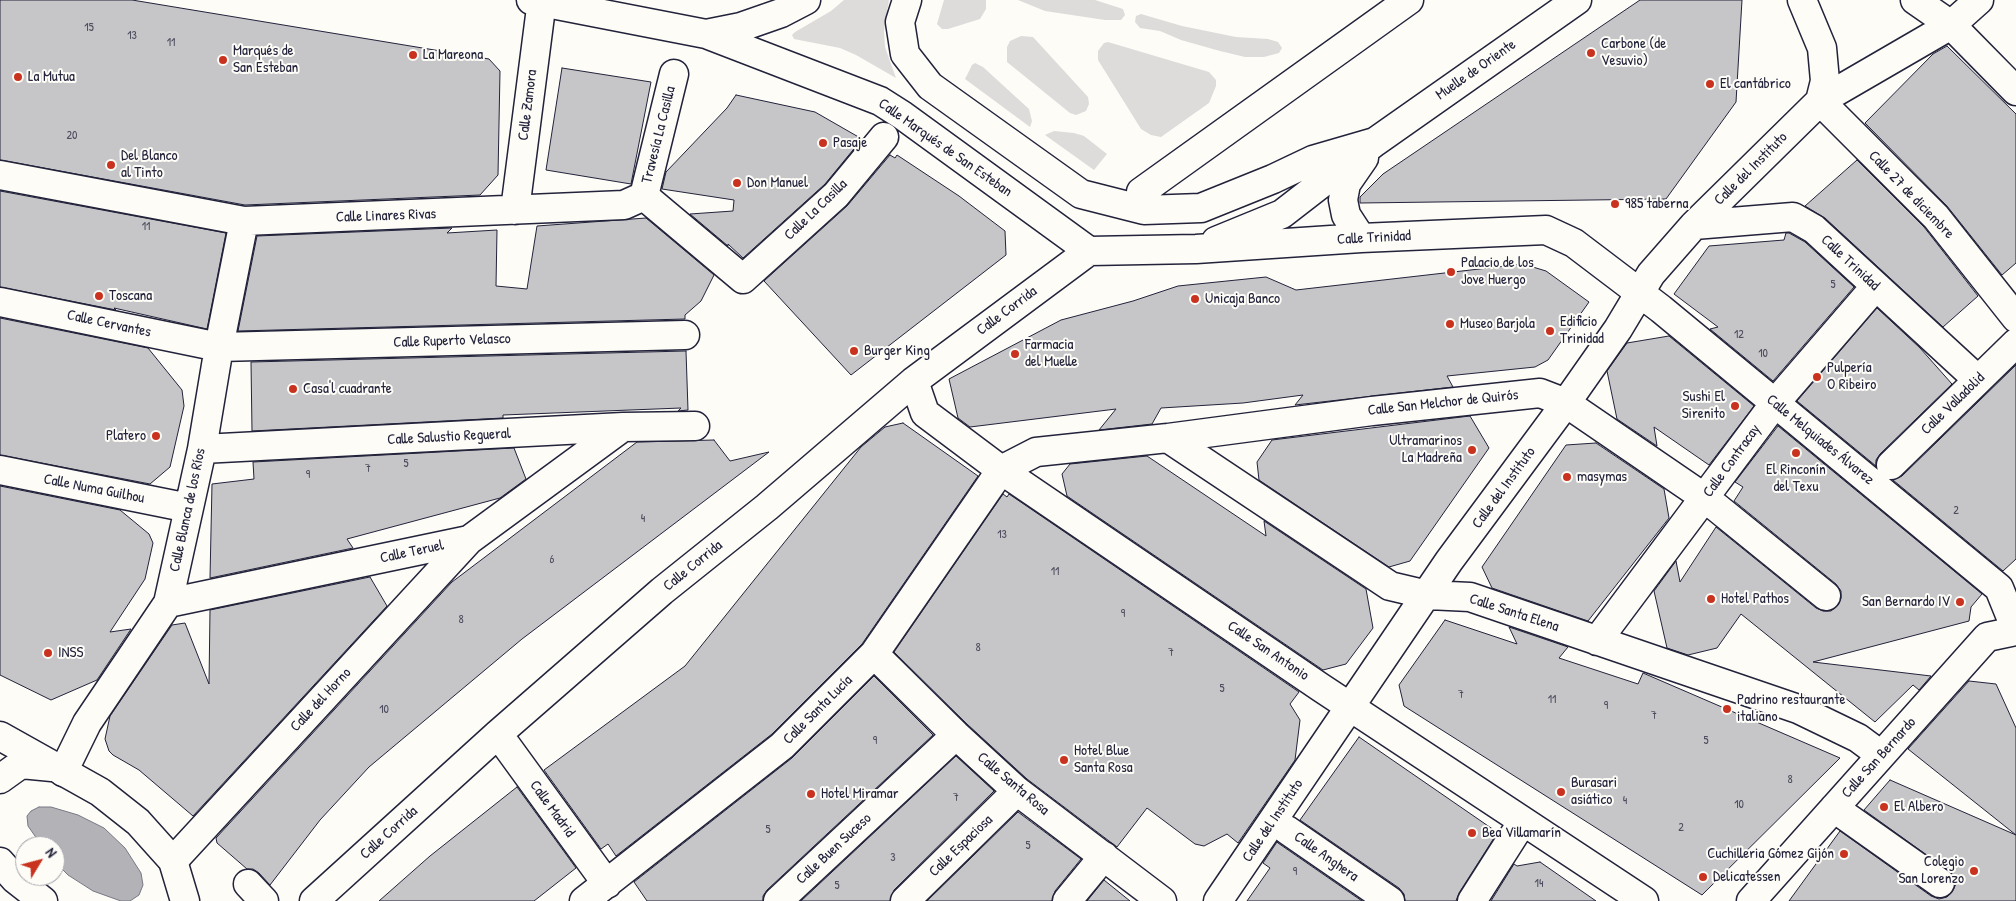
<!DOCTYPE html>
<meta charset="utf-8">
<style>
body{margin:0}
#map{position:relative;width:2016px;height:901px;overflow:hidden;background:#fdfcf7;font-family:"Patrick Hand",sans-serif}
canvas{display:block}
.north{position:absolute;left:15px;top:836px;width:50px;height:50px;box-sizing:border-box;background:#fdfcf7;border:1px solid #a5a5ac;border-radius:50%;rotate:53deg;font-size:14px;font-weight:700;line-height:20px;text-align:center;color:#22223b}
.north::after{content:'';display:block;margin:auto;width:18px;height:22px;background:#c8321e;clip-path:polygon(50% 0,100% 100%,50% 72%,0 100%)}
</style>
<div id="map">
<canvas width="2016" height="901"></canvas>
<div class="north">N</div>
</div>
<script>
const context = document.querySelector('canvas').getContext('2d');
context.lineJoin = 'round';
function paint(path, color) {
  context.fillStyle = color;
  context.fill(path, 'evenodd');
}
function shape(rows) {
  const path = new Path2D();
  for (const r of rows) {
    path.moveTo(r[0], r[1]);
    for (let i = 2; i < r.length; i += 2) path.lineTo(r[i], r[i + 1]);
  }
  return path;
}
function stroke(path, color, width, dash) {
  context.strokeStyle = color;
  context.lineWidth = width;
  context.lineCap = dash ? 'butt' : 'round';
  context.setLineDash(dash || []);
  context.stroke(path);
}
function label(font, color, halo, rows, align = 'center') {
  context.font = font + ' "Patrick Hand",sans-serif';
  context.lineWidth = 4;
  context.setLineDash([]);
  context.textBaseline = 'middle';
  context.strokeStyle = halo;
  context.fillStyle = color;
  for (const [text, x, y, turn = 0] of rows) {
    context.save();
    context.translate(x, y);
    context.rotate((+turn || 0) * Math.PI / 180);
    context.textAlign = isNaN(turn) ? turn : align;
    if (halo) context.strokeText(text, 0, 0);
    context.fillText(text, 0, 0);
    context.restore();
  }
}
const green = shape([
 [844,0,889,0,884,31,885,47,896,78,856,55,840,48,794,39,792,35,795,32,831,11],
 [944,0,986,0,986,9,980,19,948,29,942,29,937,24],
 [1018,0,1095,0,1123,9,1125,15,1121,20,1105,20,1045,11],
 [1141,14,1182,26,1236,37,1268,39,1278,42,1282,48,1279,53,1264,57,1245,57,1220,51,1181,40,1160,31,1140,28,1135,22,1136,16],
 [1021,36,1033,37,1088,97,1089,104,1086,111,1076,115,1070,113,1007,62,1007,47,1010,41],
 [1108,42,1209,72,1216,80,1216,86,1209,103,1161,137,1151,135,1141,129,1098,60,1098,51,1104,43],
 [975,63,983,67,1029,109,1032,121,1030,127,965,79,972,65],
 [1054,131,1074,133,1084,136,1107,154,1094,170,1045,135]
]);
const water = shape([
 [39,807,51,807,78,815,104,828,125,848,141,873,143,885,139,895,130,901,121,901,93,891,68,875,55,862,55,846,42,846,28,826,27,816,31,811,39,807]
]);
const building = shape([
 [0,0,132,0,489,59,500,71,498,175,480,195,245,205,0,160,0,0],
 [1640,0,1742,0,1736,102,1666,199,1360,203,1360,197,1383,174,1640,0],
 [1947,46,2016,114,2016,263,2002,275,1947,206,1865,123,1933,54,1947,46],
 [562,68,651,82,631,184,546,170,562,68],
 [736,95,815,112,862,139,825,184,743,258,728,244,728,246,690,214,733,211,734,200,662,189,666,172,727,108,736,95],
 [890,155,895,158,897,155,959,196,1005,231,1006,255,851,375,764,281,847,206,890,155],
 [1857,160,1924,227,1978,296,1943,327,1825,218,1805,206,1857,160],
 [0,191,226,233,207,329,114,308,116,310,0,287,0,191],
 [646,218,714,275,701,301,685,315,685,319,238,331,257,236,452,228,447,233,497,230,496,286,527,289,537,226,646,218],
 [1786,233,1789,233,1805,242,1854,287,1773,381,1710,329,1718,327,1674,294,1709,246,1784,240,1786,233],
 [1523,264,1546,271,1589,302,1548,360,1535,367,1447,376,1453,387,1295,405,1303,395,1243,403,1161,408,1152,424,1099,430,1116,409,970,427,958,418,949,379,1061,320,1133,301,1178,286,1266,277,1296,290,1523,264],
 [1877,308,1920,348,1952,384,1880,454,1876,460,1876,466,1797,401,1877,308],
 [0,318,148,348,182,390,184,406,170,467,150,484,0,455,0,318],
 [1669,336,1754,406,1709,465,1654,427,1657,446,1617,419,1607,371,1627,343,1669,336],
 [686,351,688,410,678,411,681,408,503,415,503,418,252,431,251,362,686,351],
 [2016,365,2016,559,2003,571,1893,480,1902,476,2016,365],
 [1470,416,1489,448,1410,561,1389,567,1259,480,1257,462,1272,440,1470,416],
 [903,423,978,476,862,644,772,734,616,856,608,844,601,849,544,770,685,666,861,447,885,427,903,423],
 [1778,426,1982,594,1971,607,1969,621,1813,662,1931,676,1919,690,1913,685,1875,722,1741,614,1717,648,1688,655,1667,648,1654,591,1676,561,1680,582,1716,527,1816,608,1823,611,1831,611,1838,605,1841,598,1841,591,1836,584,1734,501,1743,487,1735,482,1778,426],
 [714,440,730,461,769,452,522,639,369,767,320,820,270,885,259,873,253,869,247,869,217,843,216,838,452,582,637,442,714,440],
 [1596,443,1664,489,1669,518,1588,621,1492,588,1482,567,1566,445,1596,443],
 [514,448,526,479,500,498,347,539,353,548,210,578,212,484,254,479,253,462,514,448],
 [1147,456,1266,536,1264,521,1366,589,1373,628,1346,664,1323,670,1067,496,1062,474,1070,464,1147,456],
 [0,486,120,510,149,534,153,543,145,579,110,632,131,629,97,680,51,700,0,675,0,486],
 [1003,494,1007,497,1009,494,1299,692,1290,704,1300,720,1295,760,1238,843,1227,834,1204,846,1195,844,1147,808,1117,847,1027,779,967,724,894,652,1003,494],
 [370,577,387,606,193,816,139,770,113,755,109,751,105,739,110,716,172,625,185,623,209,684,210,610,370,577],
 [1445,620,1517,644,1509,627,1568,647,1559,658,1638,684,1643,673,1840,758,1702,895,1404,706,1399,685,1445,620],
 [874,676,933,735,767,890,763,896,763,901,647,901,634,882,792,758,874,676],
 [1969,681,1996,684,2016,728,2016,835,1908,749,1969,681],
 [1359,737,1494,830,1494,838,1459,893,1456,901,1405,901,1404,894,1399,888,1300,820,1359,737],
 [956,756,994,791,894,890,890,901,801,901,956,756],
 [1890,780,2016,835,2016,901,1789,901,1840,831,1931,896,1939,899,1947,897,1952,892,1956,884,1954,876,1949,871,1864,810,1890,780],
 [517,787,576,868,534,901,379,901,430,856,517,787],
 [1018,812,1081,859,1055,891,1052,901,927,901,1018,812],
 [1277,842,1278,843,1362,901,1247,901,1270,868,1263,863,1277,842],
 [1540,862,1596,901,1491,901,1514,864,1517,866,1540,862],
 [1104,880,1130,901,1087,901,1104,880]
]);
const minor = shape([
 [531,0,706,34,880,101,902,115,1089,251],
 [907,0,900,22,905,54,930,86,1081,194,1144,210,1201,208,1273,179,1313,160,1375,142],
 [1802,0,1822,48,1825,81,1820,101],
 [1915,0,1951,25,2016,91],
 [706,34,741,27,781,13,806,0],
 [1820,101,1936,217,2016,318],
 [0,175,244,221,624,205,644,196,743,279,836,195,884,137],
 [1141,192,1409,0],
 [644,196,674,74],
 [515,210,542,0],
 [1694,225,1793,217,1814,229,1978,380],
 [1361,238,1346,215,1343,200,1346,184,1364,158],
 [1216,241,1282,214,1375,142,1577,0],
 [1089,251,1196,249,1361,238,1546,230,1574,243,1661,309,1999,588,2016,630],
 [0,302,219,347,685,335],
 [914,381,925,413,1001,470,1320,687,1644,901],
 [1168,438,1390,586,1428,595,1470,597,1798,709,1858,738,1881,755],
 [202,449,623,427,695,426],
 [1891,465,2016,343],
 [0,470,189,508],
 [168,603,469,540,623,427],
 [1597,641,1775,403,1875,287],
 [874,654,956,735,1017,791,1162,901],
 [498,734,607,884],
 [63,772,87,723,168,603,202,449,219,347,244,221],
 [1834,808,1940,883],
 [1287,830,1390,901],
 [173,861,469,540],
 [248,884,264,901],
 [314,901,498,734,662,591,767,507,914,381,1089,251],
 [584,901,782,746,874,654,1001,470,1036,452,1168,438,1372,411,1540,393,1566,403,1705,498,1826,596],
 [778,901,956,735],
 [905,901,1017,791],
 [1067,901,1104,856],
 [1218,901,1449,561,1566,403,1618,329,1651,274,1694,225,1820,101,1951,25,1979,0],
 [1472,901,1523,821],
 [1751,901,1987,637,2016,631]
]);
const major = shape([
 [0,736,100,792,138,822,173,861,185,901],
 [0,779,21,764,52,767],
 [0,862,15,879,43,901]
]);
const markers = [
 [1591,53,5,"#c8321e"],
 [413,55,5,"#c8321e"],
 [223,60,5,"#c8321e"],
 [18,77,5,"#c8321e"],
 [1710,84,5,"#c8321e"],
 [823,143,5,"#c8321e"],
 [111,165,5,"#c8321e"],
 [737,183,5,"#c8321e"],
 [1615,204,5,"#c8321e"],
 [1451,272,5,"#c8321e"],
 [99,296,5,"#c8321e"],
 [1195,299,5,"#c8321e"],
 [1450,324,5,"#c8321e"],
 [1550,331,5,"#c8321e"],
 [854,351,5,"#c8321e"],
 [1015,354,5,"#c8321e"],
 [1817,377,5,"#c8321e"],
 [293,389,5,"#c8321e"],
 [1735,406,5,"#c8321e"],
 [156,436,5,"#c8321e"],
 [1472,450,5,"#c8321e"],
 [1796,453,5,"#c8321e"],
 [1567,477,5,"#c8321e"],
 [1711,599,5,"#c8321e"],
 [1960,602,5,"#c8321e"],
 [48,653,5,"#c8321e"],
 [1727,709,5,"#c8321e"],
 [1064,760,5,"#c8321e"],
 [1561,792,5,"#c8321e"],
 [811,794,5,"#c8321e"],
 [1884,807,5,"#c8321e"],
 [1472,833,5,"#c8321e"],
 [1844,854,5,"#c8321e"],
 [1974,871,5,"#c8321e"],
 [1703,877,5,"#c8321e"]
];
const numberNames = [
 ["15",89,28],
 ["13",132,36],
 ["11",171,43],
 ["20",72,136],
 ["11",146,227],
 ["5",1833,285],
 ["12",1739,335],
 ["10",1763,354],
 ["5",406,464],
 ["7",368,469],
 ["9",308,475],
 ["2",1956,511],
 ["4",643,519],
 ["13",1002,535],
 ["6",552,560],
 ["11",1055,572],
 ["9",1123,614],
 ["8",461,620],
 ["8",978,648],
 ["7",1171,653],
 ["5",1222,689],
 ["7",1461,695],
 ["11",1552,700],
 ["9",1606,706],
 ["10",384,710],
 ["7",1654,716],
 ["9",875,741],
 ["5",1706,741],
 ["8",1790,780],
 ["7",956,798],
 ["4",1625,801],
 ["10",1739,805],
 ["2",1681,828],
 ["5",768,830],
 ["5",1028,846],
 ["3",893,858],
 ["9",1295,872],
 ["14",1539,884],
 ["5",837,886]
];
const poiNames = [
 ["Carbone (de",1601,44],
 ["Vesuvio)",1601,61],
 ["Marqués de",233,51],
 ["San Esteban",233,68],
 ["La Mareona",423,55],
 ["La Mutua",28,77],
 ["El cantábrico",1720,84],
 ["Pasaje",833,143],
 ["Del Blanco",121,156],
 ["al Tinto",121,173],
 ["Don Manuel",747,183],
 ["985 taberna",1625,204],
 ["Palacio de los",1461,263],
 ["Jove Huergo",1461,280],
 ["Toscana",109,296],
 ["Unicaja Banco",1205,299],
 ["Edificio",1560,322],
 ["Trinidad",1560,339],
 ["Museo Barjola",1460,324],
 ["Farmacia",1025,345],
 ["del Muelle",1025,362],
 ["Burger King",864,351],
 ["Pulpería",1827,368],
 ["O Ribeiro",1827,385],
 ["Casa'l cuadrante",303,389],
 ["Sushi El",1725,397,"right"],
 ["Sirenito",1725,414,"right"],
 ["Platero",146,436,"right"],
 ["Ultramarinos",1462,441,"right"],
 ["La Madreña",1462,458,"right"],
 ["El Rinconín",1796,470,"center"],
 ["del Texu",1796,487,"center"],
 ["masymas",1577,477],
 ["Hotel Pathos",1721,599],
 ["San Bernardo IV",1950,602,"right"],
 ["INSS",58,653],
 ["Padrino restaurante",1737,700],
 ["italiano",1737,717],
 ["Hotel Blue",1074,751],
 ["Santa Rosa",1074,768],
 ["Burasari",1571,783],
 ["asiático",1571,800],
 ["Hotel Miramar",821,794],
 ["El Albero",1894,807],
 ["Bea Villamarín",1482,833],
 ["Cuchilleria Gómez Gijón",1834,854,"right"],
 ["Colegio",1964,862,"right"],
 ["San Lorenzo",1964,879,"right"],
 ["Delicatessen",1713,877]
];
const streetNames = [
 ["Muelle de Oriente",1476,70,-35],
 ["Calle Zamora",528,105,-83],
 ["Travesía La Casilla",659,135,-76],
 ["Calle Marqués de San Esteban",945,148,35],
 ["Calle del Instituto",1751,169,-45],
 ["Calle 27 de diciembre",1911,195,46],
 ["Calle La Casilla",816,210,-44],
 ["Calle Linares Rivas",386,216,-2],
 ["Calle Trinidad",1374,238,-3],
 ["Calle Trinidad",1850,263,43],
 ["Calle Corrida",1007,311,-37],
 ["Calle Cervantes",109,324,12],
 ["Calle Ruperto Velasco",452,341,-2],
 ["Calle San Melchor de Quirós",1443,403,-6],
 ["Calle Valladolid",1953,404,-44],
 ["Calle Salustio Regueral",449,437,-3],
 ["Calle Melquiades Álvarez",1820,440,39],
 ["Calle Contracay",1732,461,-54],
 ["Calle del Instituto",1504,488,-54],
 ["Calle Numa Guilhou",94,489,11],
 ["Calle Blanca de los Ríos",188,510,-78],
 ["Calle Teruel",412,552,-12],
 ["Calle Corrida",693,566,-39],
 ["Calle Santa Elena",1514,613,18],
 ["Calle San Antonio",1268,651,34],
 ["Calle del Horno",321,700,-47],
 ["Calle Santa Lucía",818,710,-45],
 ["Calle San Bernardo",1879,758,-48],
 ["Calle Santa Rosa",1013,784,40],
 ["Calle Madrid",552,809,54],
 ["Calle del Instituto",1273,821,-56],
 ["Calle Corrida",389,833,-42],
 ["Calle Espaciosa",961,846,-44],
 ["Calle Buen Suceso",834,849,-43],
 ["Calle Anghera",1326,857,35]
];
paint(green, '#dddcdb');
paint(water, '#b2b2b7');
stroke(water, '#787885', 1);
paint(building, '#c6c6c8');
stroke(building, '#22223b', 1);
stroke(minor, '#22223b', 31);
stroke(major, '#22223b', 31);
stroke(minor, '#fdfcf7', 28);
stroke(major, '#fdfcf7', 28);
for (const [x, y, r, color] of markers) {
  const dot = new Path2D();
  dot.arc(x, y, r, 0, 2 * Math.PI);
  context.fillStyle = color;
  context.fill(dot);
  stroke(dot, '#fdfcf7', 2);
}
label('12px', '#4b4b5e', null, numberNames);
label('15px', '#22223b', '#fdfcf7', poiNames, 'left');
label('15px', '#22223b', '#fdfcf7', streetNames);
</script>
